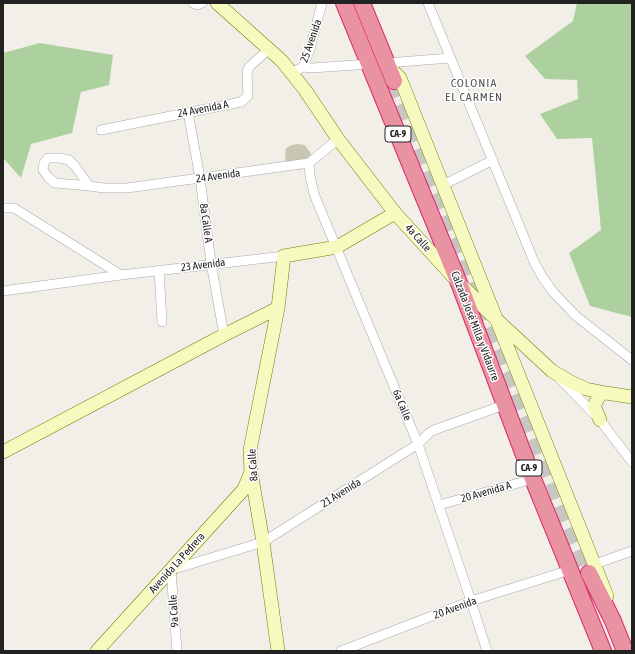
<!DOCTYPE html>
<meta charset="utf-8">
<style>
body{margin:0}
#map{position:relative;width:635px;height:654px;overflow:hidden;background:#f2efe9;font-family:"Asap Condensed",sans-serif}
canvas{display:block}
.frame{position:absolute;inset:0;border:4px solid #222;pointer-events:none}
</style>
<div id="map">
<canvas width="635" height="654"></canvas>
<div class="frame"></div>
</div>
<script>
const context = document.querySelector('canvas').getContext('2d');
context.lineJoin = 'round';
function paint(path, color) {
  context.fillStyle = color;
  context.fill(path, 'evenodd');
}
function shape(rows) {
  const path = new Path2D();
  for (const r of rows) {
    path.moveTo(r[0], r[1]);
    for (let i = 2; i < r.length; i += 2) path.lineTo(r[i], r[i + 1]);
  }
  return path;
}
function stroke(path, color, width, dash) {
  context.strokeStyle = color;
  context.lineWidth = width;
  context.lineCap = dash ? 'butt' : 'round';
  context.setLineDash(dash || []);
  context.stroke(path);
}
function label(font, color, halo, rows, align = 'center') {
  context.font = font + ' "Asap Condensed",sans-serif';
  context.lineWidth = 3;
  context.setLineDash([]);
  context.textBaseline = 'middle';
  context.strokeStyle = halo;
  context.fillStyle = color;
  for (const [text, x, y, turn = 0] of rows) {
    context.save();
    context.translate(x, y);
    context.rotate((+turn || 0) * Math.PI / 180);
    context.textAlign = isNaN(turn) ? turn : align;
    if (halo) context.strokeText(text, 0, 0);
    context.fillText(text, 0, 0);
    context.restore();
  }
}
const construction = shape([
 [298,144,305,145,311,154,311,159,306,167,300,170,291,169,286,164,285,155,286,148,292,145]
]);
const forest = shape([
 [577,3,632,3,632,317,590,306,569,253,601,230,592,138,557,139,540,114,578,99,577,80,545,79,525,56,573,21],
 [40,43,113,55,109,85,81,92,72,133,31,144,21,178,3,158,3,53]
]);
const highwayTunnel = shape([
 [394,81,589,573]
]);
const street = shape([
 [193,3,197,5,202,3],
 [428,3,535,264,543,278,554,293,576,316,632,360],
 [387,63,450,58],
 [303,67,312,68,370,64],
 [292,73,303,67,310,49,322,3],
 [188,112,200,178,211,263,224,335],
 [101,130,241,102,248,96,247,73,249,67,269,49],
 [309,163,310,176,314,194,418,444,471,601,487,651],
 [443,185,493,160],
 [89,186,75,166,69,160,60,158,48,158,44,163,43,170,48,177,55,183,79,185,89,186,104,188,127,188,309,163,338,139],
 [3,208,14,208,121,275],
 [159,270,162,322],
 [3,291,121,275,284,256],
 [560,379,600,420,632,462],
 [439,505,533,479],
 [595,564,632,551],
 [177,651,171,570,263,542,418,444,429,433,434,430,504,405],
 [341,651,471,601,570,570]
]);
const secondary = shape([
 [217,3,282,61,305,90,338,139,395,213,459,283,496,319,552,371,571,382,586,389,606,393,632,397],
 [391,69,400,78,607,596],
 [600,420,594,406,598,398,602,393],
 [3,452,224,335,278,308],
 [97,651,234,500,244,489,251,472],
 [278,651,263,542,251,472,250,450,278,308,284,256,337,247,395,213]
]);
const highway = shape([
 [344,3,459,283,533,479,603,651],
 [362,3,394,81],
 [589,573,613,621,625,651]
]);
const shields = [
 [398,134,26],
 [529,468,26]
];
const shieldNames = [
 ["CA-9",398,134],
 ["CA-9",529,468]
];
const streetNames = [
 ["25 Avenida",311,41,-71],
 ["24 Avenida A",203,109,-11],
 ["24 Avenida",218,176,-8],
 ["8a Calle A",206,223,82],
 ["4a Calle",418,238,48],
 ["23 Avenida",203,265,-7],
 ["Calzada José Milla y Vidaurre",475,326,69],
 ["6a Calle",402,405,68],
 ["8a Calle",253,465,-94],
 ["20 Avenida A",486,492,-16],
 ["21 Avenida",341,493,-32],
 ["Avenida La Pedrera",177,563,-48],
 ["20 Avenida",455,608,-20],
 ["9a Calle",174,611,-94]
];
const neighbourhoodNames = [
 ["COLONIA",474,83],
 ["EL CARMEN",474,97]
];
paint(construction, '#c7c7b4');
paint(forest, '#add19e');
stroke(highwayTunnel, '#c8c6c1', 16, [16, 8]);
stroke(street, '#a9a9a9', 10);
stroke(secondary, '#707d05', 14);
stroke(highway, '#dc2a67', 18);
stroke(street, '#fff', 9);
stroke(secondary, '#f7fabf', 13);
stroke(highway, '#e892a2', 16);
for (const [x, y, w] of shields) {
  const box = new Path2D();
  box.roundRect(x - w / 2, y - 8, w, 16, 3);
  context.fillStyle = '#fff';
  context.fill(box);
  stroke(box, '#222', 1);
}
label('bold 10px', '#222', null, shieldNames);
label('11px', '#222', '#fff', streetNames);
context.letterSpacing = '1px';
label('12px', '#555', '#fff', neighbourhoodNames);
context.letterSpacing = '0px';
</script>
